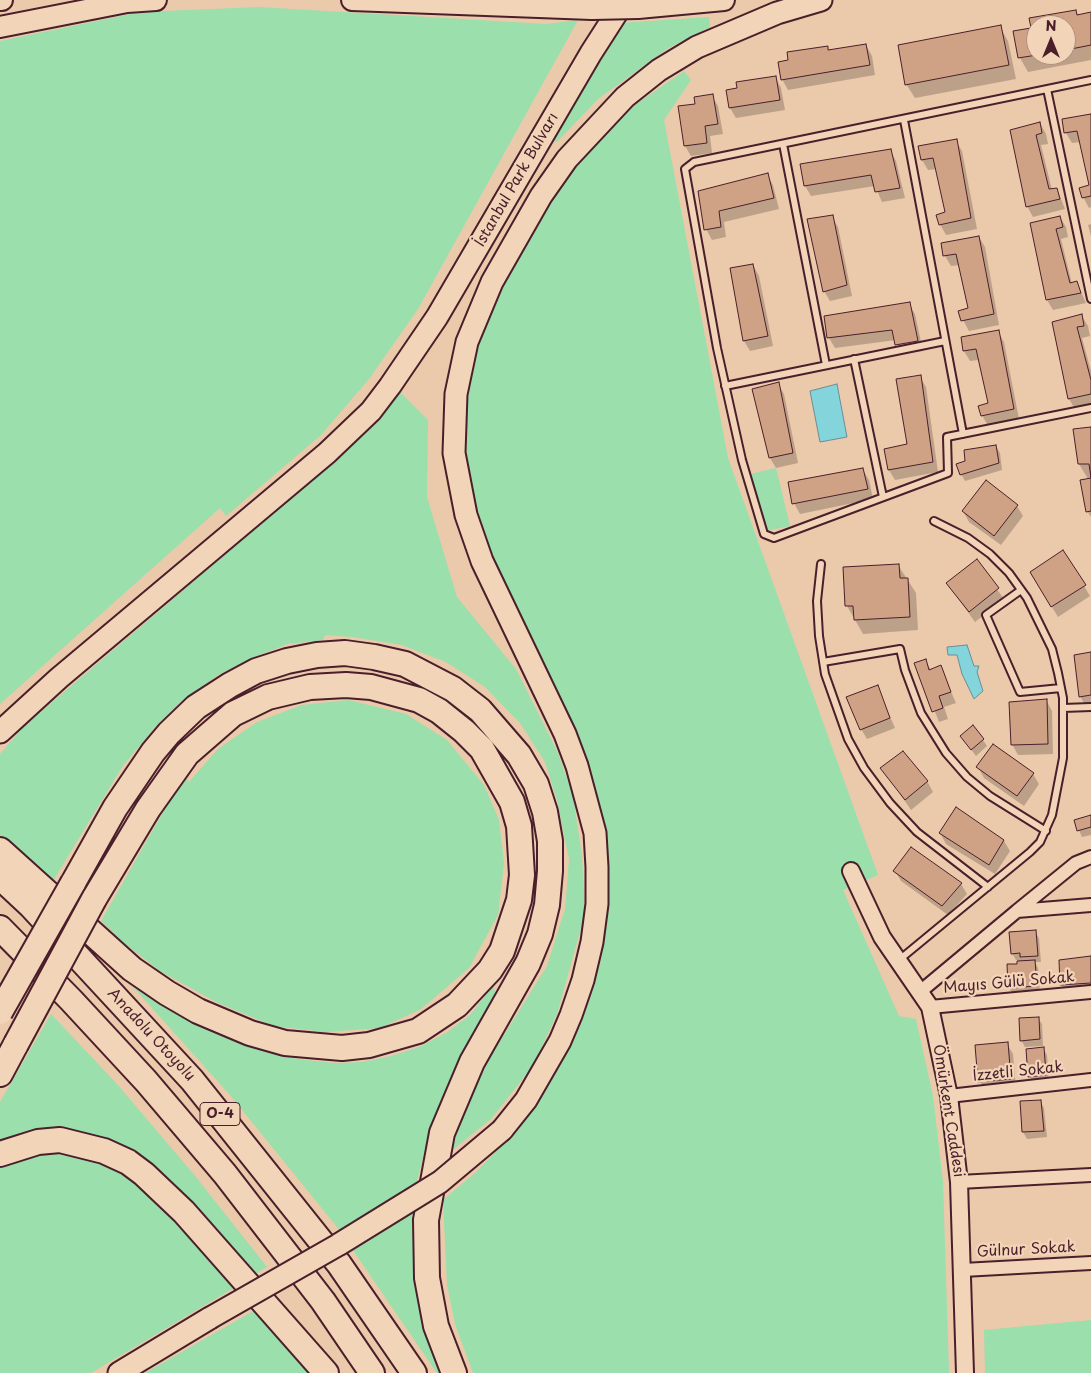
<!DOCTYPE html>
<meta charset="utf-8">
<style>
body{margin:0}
#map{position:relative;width:1091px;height:1373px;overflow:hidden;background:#ebc9ab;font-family:"Playpen Sans",sans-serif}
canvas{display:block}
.north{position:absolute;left:1026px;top:15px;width:50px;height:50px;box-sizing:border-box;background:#f2d5b8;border:1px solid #af8c80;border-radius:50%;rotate:0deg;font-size:14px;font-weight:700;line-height:20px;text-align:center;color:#4a1f2b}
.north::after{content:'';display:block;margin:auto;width:18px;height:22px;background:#4a1f2b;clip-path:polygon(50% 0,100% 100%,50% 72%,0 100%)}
</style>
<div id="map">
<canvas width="1091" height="1373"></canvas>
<div class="north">N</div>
</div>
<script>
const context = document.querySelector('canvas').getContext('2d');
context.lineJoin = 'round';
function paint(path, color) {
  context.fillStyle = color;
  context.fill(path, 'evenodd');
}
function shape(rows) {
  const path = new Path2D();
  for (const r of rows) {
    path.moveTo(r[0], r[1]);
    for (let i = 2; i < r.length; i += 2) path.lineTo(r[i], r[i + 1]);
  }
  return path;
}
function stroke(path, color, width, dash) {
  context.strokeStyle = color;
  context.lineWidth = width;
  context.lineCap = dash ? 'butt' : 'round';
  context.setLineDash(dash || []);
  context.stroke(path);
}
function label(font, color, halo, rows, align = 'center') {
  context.font = font + ' "Playpen Sans",sans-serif';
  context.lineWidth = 4.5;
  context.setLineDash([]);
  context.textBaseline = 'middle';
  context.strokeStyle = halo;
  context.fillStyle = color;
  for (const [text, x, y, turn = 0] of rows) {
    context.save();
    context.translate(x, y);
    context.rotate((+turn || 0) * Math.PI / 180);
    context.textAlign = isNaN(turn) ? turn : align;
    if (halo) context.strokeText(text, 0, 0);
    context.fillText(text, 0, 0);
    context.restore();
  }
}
const green = shape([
 [259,7,546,24,578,20,418,309,369,379,321,435,226,516,220,508,0,704,0,41,140,12],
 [709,17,710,27,667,49,598,99,557,142,547,138,620,23],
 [684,71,691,80,664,120,728,458,878,875,843,890,899,1016,916,1019,933,1096,943,1182,949,1373,473,1373,455,1324,447,1285,443,1200,476,1172,513,1134,544,1093,578,1030,595,977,601,959,606,898,606,872,478,529,461,438,465,391,476,349,504,276,577,158,629,109],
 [399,391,428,420,427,497,457,597,516,669,558,753,573,796,582,856,585,914,557,1014,533,1066,491,1119,450,1152,471,1097,489,1059,547,966,565,909,569,859,557,800,545,762,520,723,485,687,446,662,402,645,353,637,325,635,323,640,288,644,254,657,218,675,183,700,155,727,122,767,53,881,0,835,0,754,23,727,261,524,341,453],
 [776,468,790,526,766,531,750,474],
 [348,700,406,714,447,740,484,785,499,820,504,863,498,915,469,968,421,1009,380,1028,325,1032,274,1026,218,1003,160,971,124,943,101,921,175,791,186,778,189,782,218,749,257,722,302,705],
 [117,969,209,1028,267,1050,298,1059,335,1063,362,1062,391,1056,419,1047,446,1033,470,1015,493,986,496,995,473,1034,432,1124,418,1177,414,1221,414,1266,422,1324,441,1373,437,1373,337,1227,230,1095],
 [51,1014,117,1084,196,1177,267,1267,251,1276,138,1161,0,1144,0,1102],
 [67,1147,138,1179,237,1286,91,1373,0,1373,0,1164,30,1153],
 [255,1310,310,1373,145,1373],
 [1091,1320,1091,1373,985,1373,984,1330]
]);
const water = shape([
 [837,384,847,437,820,442,810,391,837,384],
 [967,645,974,666,979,666,977,672,983,691,974,699,962,674,957,655,948,655,947,647,967,645]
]);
const shadow = shape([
 [1076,11,1078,16,1091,13,1091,60,1028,72,1020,58,1015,32,1032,29,1031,19],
 [1036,25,1066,25,1066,55,1036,55],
 [1000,27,1008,41,1016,79,915,98,906,84],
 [866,45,872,56,875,75,788,90,782,79,790,61,827,47,829,51],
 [775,77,781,88,785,110,736,118,730,108,728,91],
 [712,96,718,106,723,134,710,136,712,153,691,156,685,146,697,105],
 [1091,115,1091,207,1089,208,1083,197,1090,186,1081,142,1072,143,1066,133,1063,120],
 [1040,123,1046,134,1048,144,1041,145,1052,190,1057,189,1065,209,1033,217,1027,206,1011,130],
 [956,141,962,151,977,229,946,235,940,224,947,213,937,169,928,170,922,160],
 [890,150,896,161,905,198,882,202,875,186,811,196,805,186],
 [767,174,773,185,779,209,724,222,726,237,712,240,706,229,699,192],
 [832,217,838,227,852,296,830,301,824,291],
 [1060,217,1066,227,1068,237,1061,239,1072,284,1077,283,1086,303,1053,310,1047,300,1031,224],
 [1091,224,1091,236,1088,225],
 [979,237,985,247,999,325,969,331,963,320,969,309,960,265,951,266,945,256,942,244],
 [753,265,759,276,773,346,750,351,744,341],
 [909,304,915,314,923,351,903,354,896,340,835,348,829,338],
 [1082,316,1088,326,1090,336,1082,338,1091,371,1091,405,1075,409,1069,399,1053,323],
 [998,332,1004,342,1019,419,988,426,982,415,989,404,979,360,970,361,964,351],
 [920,377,926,387,938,472,895,480,889,470,886,450,908,445],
 [778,384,784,394,798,463,776,468,770,458],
 [1091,428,1091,517,1087,511,1088,479,1079,464,1074,430],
 [996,446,1000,453,1002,470,965,481,961,474,966,462],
 [863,470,869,480,873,499,800,514,794,503],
 [1017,506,1023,516,1001,545,969,522,963,511],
 [976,561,1004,599,975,622,947,583],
 [898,565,916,593,918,630,863,634,847,606],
 [1031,572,1084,586,1090,596,1058,617],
 [1091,653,1091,706,1086,707,1080,696],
 [925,660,931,670,940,667,956,703,944,707,948,719,939,722,916,664],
 [877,687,895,728,867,739,861,729],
 [1046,700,1052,711,1053,754,1018,755,1012,744],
 [961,736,983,740,987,746,976,756],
 [978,767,1033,774,1039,784,1024,806,984,778],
 [882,768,927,781,933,792,911,810],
 [956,808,1004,841,1010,851,995,874,946,844,940,833],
 [1091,816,1091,835,1082,837,1075,821],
 [895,871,961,884,967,894,948,915,901,881],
 [1035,932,1039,938,1041,962,1035,962,1038,968,1040,993,1013,994,1009,988,1019,965,1018,960,1016,960,1012,953],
 [1091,959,1091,990,1065,991,1061,984],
 [1038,1018,1042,1024,1043,1046,1025,1047,1021,1040],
 [1007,1044,1013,1054,1016,1089,985,1092,980,1081],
 [1043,1048,1047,1055,1049,1082,1034,1083,1030,1077],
 [1040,1101,1044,1108,1047,1137,1027,1139,1023,1132,1021,1102]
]);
const building = shape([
 [1076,10,1077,15,1091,12,1091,45,1066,50,1066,25,1036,25,1037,55,1018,58,1013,31,1031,28,1029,18,1076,10],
 [1001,25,1009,65,905,85,898,45,1001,25],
 [866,44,870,65,781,80,778,62,788,60,787,52,828,46,828,50,866,44],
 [776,76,780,100,729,108,726,90,737,88,736,82,776,76],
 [713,94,718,124,705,126,707,143,684,146,678,106,695,104,694,97,713,94],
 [1091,114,1091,196,1082,198,1079,188,1089,185,1077,131,1064,133,1062,119,1091,114],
 [1040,122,1042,133,1036,135,1049,189,1057,188,1060,199,1026,207,1010,130,1040,122],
 [957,139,971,218,939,225,936,215,945,212,933,158,921,160,918,146,957,139],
 [891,149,900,188,875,192,871,175,804,186,800,164,891,149],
 [768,173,774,198,719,211,721,227,704,230,698,191,768,173],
 [833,215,847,285,823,292,807,219,833,215],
 [1060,216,1063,227,1056,229,1070,283,1077,281,1081,293,1046,300,1030,223,1060,216],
 [979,236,994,314,961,321,958,311,968,308,956,254,943,256,941,243,979,236],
 [753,264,768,336,743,341,730,268,753,264],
 [910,302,918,341,895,345,892,330,827,338,824,316,910,302],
 [1082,314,1084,326,1077,327,1091,380,1091,394,1068,399,1052,322,1082,314],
 [999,330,1014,409,981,416,978,406,988,403,976,349,963,351,961,337,999,330],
 [921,375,933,462,888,470,884,449,907,444,896,379,921,375],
 [779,382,793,453,769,458,752,389,779,382],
 [1091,427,1091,511,1086,512,1080,480,1091,478,1089,464,1078,464,1073,429,1091,427],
 [996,445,999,463,960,475,956,464,965,461,964,450,996,445],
 [863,468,868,489,792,504,788,482,863,468],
 [986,480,1018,505,994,536,962,511,986,480],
 [1063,550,1086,585,1051,607,1030,572,1063,550],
 [977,559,999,588,969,612,946,583,977,559],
 [899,564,900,578,908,578,910,617,854,620,853,606,845,606,843,567,899,564],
 [1091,652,1091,695,1079,697,1074,655,1091,652],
 [926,659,929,670,941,665,951,692,939,696,943,708,932,712,914,663,926,659],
 [878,685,890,718,860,730,846,697,878,685],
 [1047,699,1048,744,1011,745,1009,702,1047,699],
 [973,725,984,739,971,750,960,736,973,725],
 [993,744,1034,773,1017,796,976,767,993,744],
 [903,751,928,781,905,800,880,768,903,751],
 [956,807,1004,840,989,865,939,833,956,807],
 [1091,815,1091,827,1077,831,1074,820,1091,815],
 [911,847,962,883,942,906,893,871,911,847],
 [1036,930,1038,956,1020,957,1020,953,1011,954,1009,932,1036,930],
 [1091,956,1091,983,1060,985,1059,960,1091,956],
 [1035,960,1037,986,1008,988,1007,964,1017,964,1017,961,1035,960],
 [1039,1017,1040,1039,1020,1041,1019,1018,1039,1017],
 [1008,1042,1011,1079,978,1082,975,1045,1008,1042],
 [1044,1047,1046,1075,1028,1077,1026,1049,1044,1047],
 [1041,1100,1044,1131,1022,1132,1020,1101,1041,1100]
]);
const service = shape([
 [1091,80,694,162,685,169,717,348,742,460,764,534,774,538,948,473,947,437,1091,408],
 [1047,89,1091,299],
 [904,120,963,434],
 [783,144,826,365],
 [854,359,883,497],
 [725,386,945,341],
 [821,564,817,601,819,636,825,674,848,739,864,768,890,803,917,832,988,887],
 [1021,590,986,615,1020,692,1061,688],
 [823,662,900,649,905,670,921,713,946,753,967,777,990,796,1046,831],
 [1063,708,1091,707],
 [899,960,1030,852,1040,842,1052,815,1063,758,1063,698,1058,673,1052,649,1027,598,1009,573,990,554,968,538,934,521]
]);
const minor = shape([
 [1017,911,1076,863,1091,857],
 [921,991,1017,911,1091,905],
 [930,1007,1091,992],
 [949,1096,1091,1080],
 [959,1182,1091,1175],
 [963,1270,1091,1263]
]);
const tertiary = shape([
 [851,871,882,937,930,1007,949,1096,959,1182,965,1373]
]);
const primary = shape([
 [0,0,2,0],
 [352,0,592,9],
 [638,8,724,0],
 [0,27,127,2,156,0]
]);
const trunk = shape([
 [0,732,59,678,327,453,371,411,390,386,437,317,591,53,625,0],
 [502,1130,526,1100,560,1041,571,1015,583,980,592,942,597,904,597,867,595,833,577,766,565,734,482,561,466,515,454,453,456,394,467,342,492,282,541,196,567,159,625,97,659,70,697,47,777,13,821,0],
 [119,1373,210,1318]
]);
const motorway = shape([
 [0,850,132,969,167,993,198,1011,250,1033,285,1043,342,1048,369,1045,418,1031,457,1005,490,970,502,951,519,900,522,875,519,826,512,802,482,749,464,731,439,711,419,700,371,687,346,685,310,687,268,697,233,714,187,754,148,809,94,899],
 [0,877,31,906,192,1080,339,1264,414,1373],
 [73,883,115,808,153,752,169,733,196,707,230,685,256,671,287,661,317,655,345,653,374,657,405,664,453,689,480,710,519,755,536,784,545,812,550,841,550,871,547,905,540,934,528,963,472,1062,442,1133,426,1220,427,1278,436,1326,454,1373],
 [0,928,71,1000,146,1081,225,1174,323,1301,372,1373],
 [0,1074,16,1044],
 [0,1154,38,1142,60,1140,104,1151,128,1162,144,1174,184,1212,326,1373]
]);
const primaryBridge = shape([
 [592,9,638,8]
]);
const trunkBridge = shape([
 [210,1318,338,1245,440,1182,502,1130]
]);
const motorwayBridge = shape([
 [0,1012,73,883],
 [16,1044,94,899]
]);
const shields = [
 [220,1114,40]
];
const shieldNames = [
 ["O-4",220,1114]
];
const streetNames = [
 ["İstanbul Park Bulvarı",517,180,-60],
 ["Mayıs Gülü Sokak",1009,983,-5],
 ["Anadolu Otoyolu",151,1035,47],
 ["İzzetli Sokak",1018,1072,-6],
 ["Ömürkent Caddesi",948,1111,81],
 ["Gülnur Sokak",1026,1250,-3]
];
paint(green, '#9adfac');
paint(water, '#83d5db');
stroke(water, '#6c8c95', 1);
paint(shadow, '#0003');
paint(building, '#d0a285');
stroke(building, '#4a1f2b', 1);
stroke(service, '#4a1f2b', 10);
stroke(minor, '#4a1f2b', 16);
stroke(tertiary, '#4a1f2b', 20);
stroke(primary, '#4a1f2b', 24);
stroke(trunk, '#4a1f2b', 25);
stroke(motorway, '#4a1f2b', 28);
stroke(service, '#f2d5b8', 6);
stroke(minor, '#f2d5b8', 12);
stroke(tertiary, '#f2d5b8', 16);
stroke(primary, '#f2d5b8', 20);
stroke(trunk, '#f2d5b8', 21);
stroke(motorway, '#f2d5b8', 24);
stroke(primaryBridge, '#4a1f2b', 24, []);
stroke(trunkBridge, '#4a1f2b', 25, []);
stroke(motorwayBridge, '#4a1f2b', 28, []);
stroke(primaryBridge, '#f2d5b8', 20);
stroke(trunkBridge, '#f2d5b8', 21);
stroke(motorwayBridge, '#f2d5b8', 24);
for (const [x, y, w] of shields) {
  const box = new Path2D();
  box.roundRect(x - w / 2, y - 11.5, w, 23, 4);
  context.fillStyle = '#f2d5b8';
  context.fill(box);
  stroke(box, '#4a1f2b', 1);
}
label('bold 14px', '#4a1f2b', null, shieldNames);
label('15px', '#4a1f2b', '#f2d5b8', streetNames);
</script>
